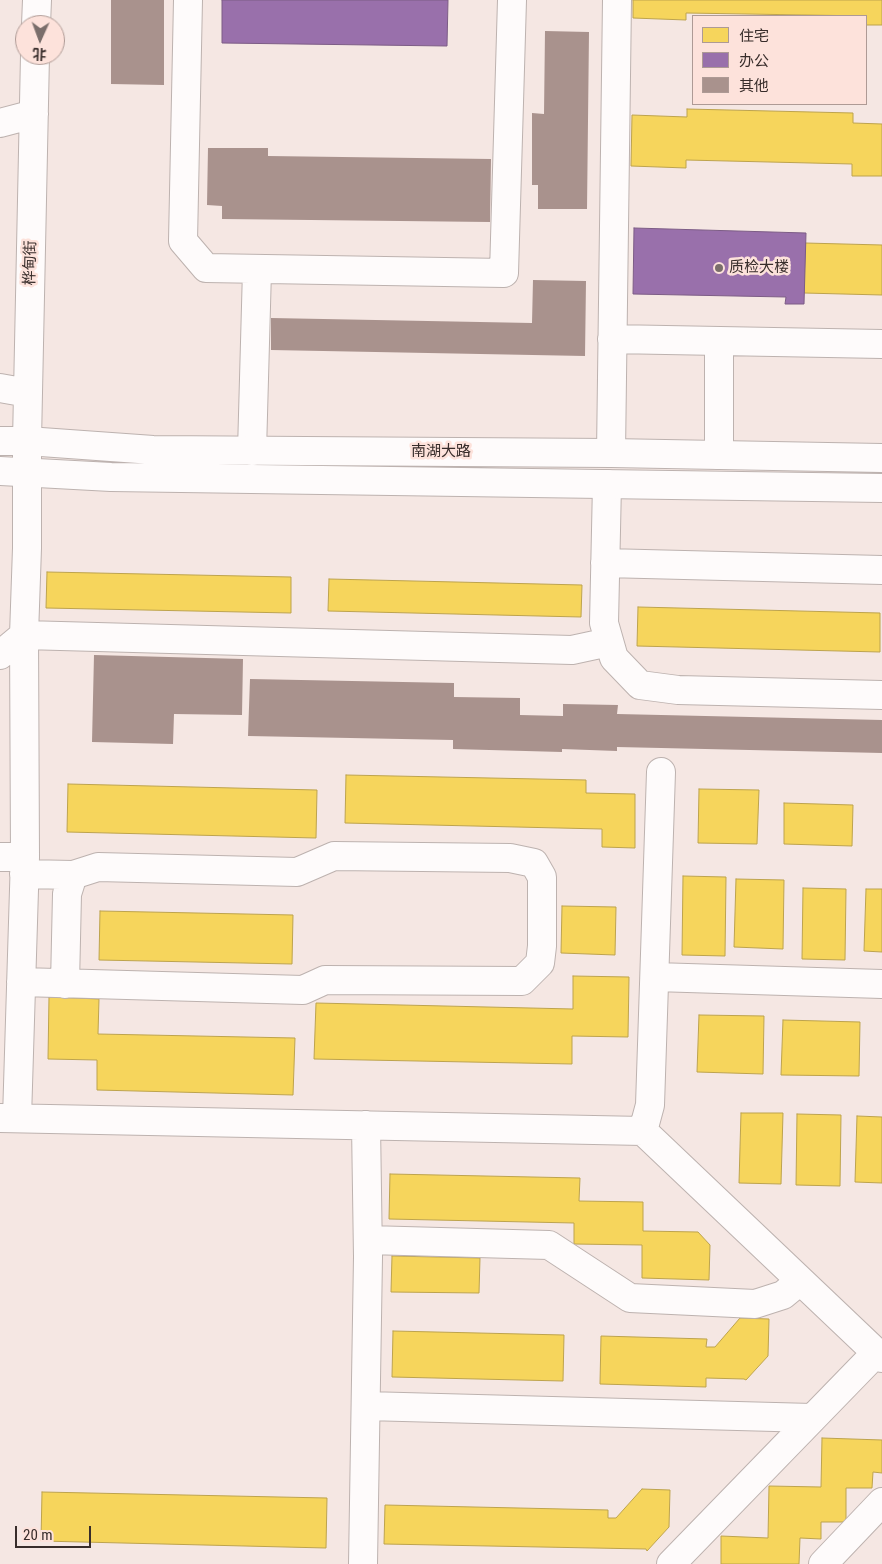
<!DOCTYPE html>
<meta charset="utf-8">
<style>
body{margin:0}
#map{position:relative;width:882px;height:1564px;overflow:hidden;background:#f5e7e3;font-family:"Roboto Condensed","Noto Sans SC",sans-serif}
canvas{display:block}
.legend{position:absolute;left:692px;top:15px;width:175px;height:90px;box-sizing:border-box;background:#fde2db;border:1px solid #ae9a95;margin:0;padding:6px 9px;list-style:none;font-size:15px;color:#382d2b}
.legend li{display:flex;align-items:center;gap:10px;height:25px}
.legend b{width:25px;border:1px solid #ae9a95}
.north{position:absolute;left:15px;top:15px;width:50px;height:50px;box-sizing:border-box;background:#fde2db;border:1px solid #ae9a95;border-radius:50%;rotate:182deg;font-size:14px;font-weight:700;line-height:20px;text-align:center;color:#382d2b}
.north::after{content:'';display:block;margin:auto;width:18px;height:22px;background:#7a6e6b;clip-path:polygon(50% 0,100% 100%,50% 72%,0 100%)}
.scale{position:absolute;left:15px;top:1526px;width:76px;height:22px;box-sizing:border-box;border:2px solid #382d2b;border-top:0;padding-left:6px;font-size:15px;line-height:18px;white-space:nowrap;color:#382d2b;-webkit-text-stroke:4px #fde2db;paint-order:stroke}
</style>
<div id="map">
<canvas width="882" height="1564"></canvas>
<ul class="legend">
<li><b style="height:14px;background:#f6d55c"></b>住宅</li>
<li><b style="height:14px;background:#9970ab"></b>办公</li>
<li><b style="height:14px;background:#a9928d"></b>其他</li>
</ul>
<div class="north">北</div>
<div class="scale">20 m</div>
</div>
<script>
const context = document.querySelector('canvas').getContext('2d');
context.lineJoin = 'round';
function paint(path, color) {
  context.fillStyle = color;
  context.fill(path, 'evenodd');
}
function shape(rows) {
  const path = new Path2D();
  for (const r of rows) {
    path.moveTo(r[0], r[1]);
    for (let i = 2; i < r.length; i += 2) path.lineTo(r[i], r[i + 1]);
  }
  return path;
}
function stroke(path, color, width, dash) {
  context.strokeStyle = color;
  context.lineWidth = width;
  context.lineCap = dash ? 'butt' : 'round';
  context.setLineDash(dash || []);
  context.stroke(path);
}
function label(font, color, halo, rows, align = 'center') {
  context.font = font + ' "Roboto Condensed","Noto Sans SC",sans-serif';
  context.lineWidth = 5;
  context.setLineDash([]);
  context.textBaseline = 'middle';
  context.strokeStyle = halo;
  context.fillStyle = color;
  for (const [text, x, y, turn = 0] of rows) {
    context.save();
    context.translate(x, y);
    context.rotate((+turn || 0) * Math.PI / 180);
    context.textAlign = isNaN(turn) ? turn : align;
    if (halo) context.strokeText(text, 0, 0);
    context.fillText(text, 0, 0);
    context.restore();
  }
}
const homes = shape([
 [633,0,882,0,882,25,866,25,866,16,686,13,686,20,633,18,633,0],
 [687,109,853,113,853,123,882,124,882,176,852,176,852,164,686,160,686,168,631,166,632,115,687,117,687,109],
 [805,243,882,245,882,295,804,293,805,243],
 [47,572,291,577,291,613,46,608,47,572],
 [329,579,582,585,581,617,328,611,329,579],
 [638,607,880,613,880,652,637,646,638,607],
 [346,775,586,780,586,793,635,794,635,848,602,847,602,829,345,823,346,775],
 [68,784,317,790,316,838,67,832,68,784],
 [699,789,759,790,757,844,698,843,699,789],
 [784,803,853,805,852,846,784,844,784,803],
 [683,876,726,877,725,956,682,955,683,876],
 [736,879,784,880,783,949,734,947,736,879],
 [803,888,846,889,845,960,802,959,803,888],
 [866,889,882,889,882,952,864,951,866,889],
 [562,906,616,907,615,955,561,953,562,906],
 [100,911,293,915,292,964,99,960,100,911],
 [573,976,629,977,628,1037,572,1036,572,1064,314,1059,316,1003,573,1009,573,976],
 [49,997,99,999,98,1034,295,1038,293,1095,97,1090,97,1060,48,1059,49,997],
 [699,1015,764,1016,763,1074,697,1072,699,1015],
 [783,1020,860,1022,859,1076,781,1075,783,1020],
 [741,1113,783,1113,781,1184,739,1183,741,1113],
 [797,1114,841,1115,840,1186,796,1185,797,1114],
 [857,1116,882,1117,882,1183,855,1182,857,1116],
 [390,1174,580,1178,579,1201,643,1202,643,1231,698,1232,710,1245,709,1280,642,1278,642,1245,574,1244,574,1223,389,1219,390,1174],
 [392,1256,480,1258,479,1293,391,1292,392,1256],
 [740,1318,769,1319,768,1356,746,1380,744,1379,706,1378,706,1387,600,1384,601,1336,707,1339,706,1347,715,1347,740,1318],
 [393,1331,564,1335,563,1381,392,1377,393,1331],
 [822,1438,882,1440,882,1473,873,1472,872,1488,846,1488,846,1522,821,1522,821,1539,800,1538,799,1564,721,1564,721,1536,768,1538,769,1486,821,1487,822,1438],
 [642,1489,670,1490,669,1527,647,1551,646,1549,384,1544,385,1505,608,1510,608,1518,616,1518,642,1489],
 [42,1492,327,1498,326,1548,41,1541,42,1492]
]);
const offices = shape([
 [222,0,448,0,447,46,222,43,222,0],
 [634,228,806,233,804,304,785,304,786,297,633,294,634,228]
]);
const building = shape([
 [111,0,164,0,164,85,111,84],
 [545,31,589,32,587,209,538,209,538,185,532,185,532,113,544,114],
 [208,148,268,148,268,156,491,159,490,222,222,219,222,206,207,205],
 [533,280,586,281,585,356,271,350,271,318,532,323],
 [94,655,243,659,242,715,174,714,173,744,92,742],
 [250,679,454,683,454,697,520,698,520,715,563,716,563,704,618,705,617,714,882,720,882,753,617,747,617,751,562,749,562,752,453,749,453,740,248,736]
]);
const minor = shape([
 [188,0,183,241,206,268,504,273,512,0],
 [36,25,37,0],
 [0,123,34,114],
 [612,339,882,344],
 [719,341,719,455],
 [0,388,28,393],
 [252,451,257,270],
 [611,453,617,0],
 [607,484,604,623,614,658,640,685,678,690,882,695],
 [605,563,882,570],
 [0,655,24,635,572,650,609,642],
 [0,857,25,857,24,635,27,548,27,441,35,55],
 [24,874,73,875],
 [655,977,882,984],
 [21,982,303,990,325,980,522,981,540,963,542,946,542,877,534,863,510,858,334,856,297,872,98,867,73,875,67,894,65,984],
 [0,1118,643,1131,882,1358],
 [17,1118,25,857],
 [643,1131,650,1105,661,772],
 [368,1240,549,1245,630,1298,755,1304,783,1295,800,1281],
 [366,1406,812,1418],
 [363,1564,368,1257,366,1125],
 [671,1564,876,1353],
 [823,1564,882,1502]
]);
const major = shape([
 [0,441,27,441,153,450,611,453,882,458],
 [0,471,111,477,882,488]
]);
const markers = [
 [719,268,5,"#7a6e6b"]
];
const streetNames = [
 ["桦甸街",31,263,-89],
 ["南湖大路",441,452]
];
const poiNames = [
 ["质检大楼",729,268]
];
paint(homes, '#f6d55c');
stroke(homes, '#bda34d', 1);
paint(offices, '#9970ab');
stroke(offices, '#7c5c85', 1);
paint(building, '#a9928d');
stroke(minor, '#bdb2af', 30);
stroke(major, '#bdb2af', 30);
stroke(minor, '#fefbfb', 28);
stroke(major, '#fefbfb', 28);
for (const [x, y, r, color] of markers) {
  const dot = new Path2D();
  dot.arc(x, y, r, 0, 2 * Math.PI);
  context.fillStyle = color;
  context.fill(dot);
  stroke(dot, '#fde2db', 2);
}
label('15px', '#382d2b', '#fde2db', streetNames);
label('15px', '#382d2b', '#fde2db', poiNames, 'left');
</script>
